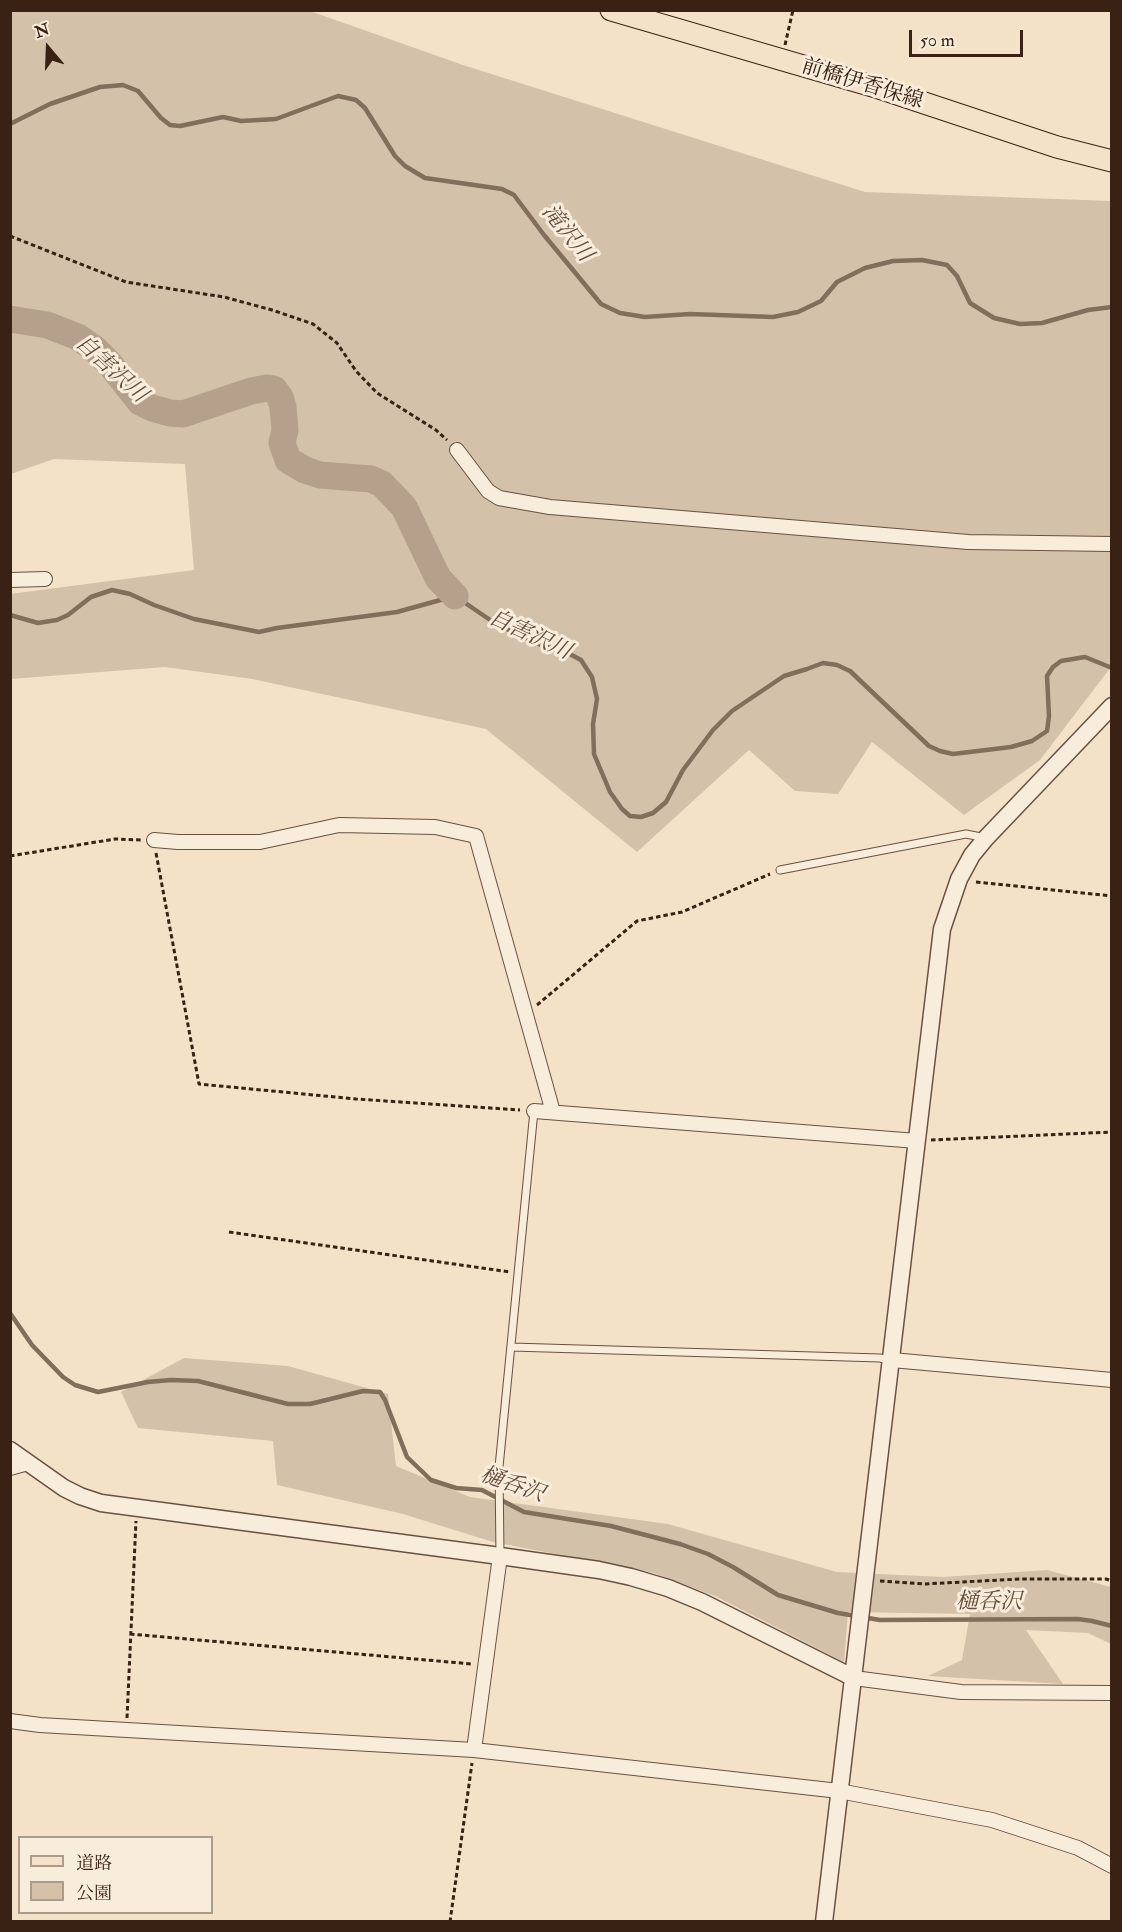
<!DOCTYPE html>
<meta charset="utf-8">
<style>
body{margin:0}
#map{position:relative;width:1122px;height:1932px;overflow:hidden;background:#f4e2c8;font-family:"IM FELL Double Pica","Noto Serif JP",serif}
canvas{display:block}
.frame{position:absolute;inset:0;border:12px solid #392114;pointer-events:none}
.legend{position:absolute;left:18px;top:1836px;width:195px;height:78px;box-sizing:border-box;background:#f8ecdb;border:2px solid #ac9b8b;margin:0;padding:8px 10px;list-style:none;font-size:18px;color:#392114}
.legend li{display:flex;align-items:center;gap:12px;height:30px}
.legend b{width:30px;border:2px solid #ac9b8b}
.north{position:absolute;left:18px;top:18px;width:60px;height:60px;-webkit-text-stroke:4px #f8ecdb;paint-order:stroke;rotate:341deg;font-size:16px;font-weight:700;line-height:24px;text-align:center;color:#392114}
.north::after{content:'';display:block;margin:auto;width:21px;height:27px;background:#392114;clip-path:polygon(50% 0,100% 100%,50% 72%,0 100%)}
.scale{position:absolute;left:909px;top:30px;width:114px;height:27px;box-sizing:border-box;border:3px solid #392114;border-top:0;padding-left:8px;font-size:18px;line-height:21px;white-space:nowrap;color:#392114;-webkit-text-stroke:4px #f8ecdb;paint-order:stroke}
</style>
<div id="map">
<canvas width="1122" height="1932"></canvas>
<div class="frame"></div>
<ul class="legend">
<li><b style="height:8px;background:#f4e2c8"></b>道路</li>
<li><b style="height:16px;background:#d4c1a9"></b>公園</li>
</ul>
<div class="north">N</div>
<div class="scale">50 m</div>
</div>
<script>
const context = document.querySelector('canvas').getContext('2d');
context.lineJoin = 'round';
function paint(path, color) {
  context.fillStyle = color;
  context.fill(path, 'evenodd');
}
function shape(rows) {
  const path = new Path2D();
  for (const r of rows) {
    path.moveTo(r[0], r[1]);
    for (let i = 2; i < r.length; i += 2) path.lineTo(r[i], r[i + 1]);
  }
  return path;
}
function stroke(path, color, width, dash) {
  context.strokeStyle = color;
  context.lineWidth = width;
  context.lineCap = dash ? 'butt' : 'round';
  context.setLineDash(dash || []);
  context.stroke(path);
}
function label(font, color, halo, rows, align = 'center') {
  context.font = font + ' "IM FELL Double Pica","Noto Serif JP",serif';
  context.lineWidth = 6;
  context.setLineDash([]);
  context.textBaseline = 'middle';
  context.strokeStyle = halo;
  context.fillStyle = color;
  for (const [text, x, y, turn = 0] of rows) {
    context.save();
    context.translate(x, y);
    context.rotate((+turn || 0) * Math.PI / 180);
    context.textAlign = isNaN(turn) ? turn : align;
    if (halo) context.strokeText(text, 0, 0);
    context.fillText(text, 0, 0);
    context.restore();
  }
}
const green = shape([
 [11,11,310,11,463,65,865,192,1111,201,1111,667,1040,760,964,815,872,742,838,794,795,791,749,750,637,852,486,729,252,679,165,667,11,679,10,594,194,570,185,464,54,459,11,474],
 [184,1358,288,1366,388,1394,396,1466,470,1497,668,1524,837,1572,943,1577,1047,1570,1111,1587,1111,1644,1088,1633,1026,1630,1063,1684,928,1676,962,1660,970,1614,848,1612,844,1662,715,1596,654,1573,493,1542,403,1514,277,1485,273,1441,138,1428,121,1392]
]);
const stream = shape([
 [10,124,50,104,100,87,123,85,138,91,161,118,170,125,180,126,223,117,241,121,276,119,338,96,356,100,365,108,395,156,405,166,425,178,502,189,514,195,544,235,601,304,620,313,645,317,690,314,773,317,798,312,821,301,837,282,865,268,893,261,922,260,947,265,957,276,970,303,994,318,1020,324,1042,323,1088,310,1112,307],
 [10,615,38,623,57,620,68,615,91,597,112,590,130,594,154,605,194,619,259,632,277,628,397,612,455,596,496,624,543,646,566,652,581,660,592,677,597,699,593,724,594,754,610,792,622,809,630,816,641,817,653,813,666,802,683,770,713,730,732,711,784,676,807,669,823,663,837,665,850,671,929,746,940,751,953,754,1011,747,1032,741,1047,731,1049,716,1047,676,1053,667,1061,661,1085,657,1112,668],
 [10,1313,32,1345,63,1377,75,1385,98,1392,148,1382,171,1380,198,1381,288,1404,310,1404,363,1391,380,1392,385,1400,407,1457,431,1480,456,1488,482,1490,524,1512,611,1526,680,1544,708,1554,733,1567,778,1595,838,1613,880,1620,1078,1619,1092,1621,1112,1626]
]);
const river = shape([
 [10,319,47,325,78,337,95,349,110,364,140,402,152,408,170,413,183,414,251,391,267,388,274,389,280,397,283,407,285,430,282,443,288,460,305,470,320,475,371,479,382,484,404,507,438,578,455,596]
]);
const path = shape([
 [785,45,793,10],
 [10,236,126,282,224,297,272,310,313,324,337,343,356,371,377,393,436,430,447,440],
 [156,853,199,1084,356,1099,520,1110],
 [10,856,115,839,143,840],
 [976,882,1112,896],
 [537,1005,637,921,682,912,770,874],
 [931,1140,1112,1132],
 [229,1232,510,1272],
 [880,1581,925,1584,1019,1579,1106,1579,1112,1581],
 [130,1634,472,1664],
 [127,1718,136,1521],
 [450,1922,472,1763]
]);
const service = shape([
 [780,870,966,834,986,838],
 [512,1347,880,1358,890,1360],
 [500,1556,499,1467,534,1111]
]);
const minor = shape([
 [457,450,488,491,499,498,550,507,968,542,1112,544],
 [10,580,45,579],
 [154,840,178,842,260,842,339,825,435,827,476,836,553,1112],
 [534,1111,917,1141],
 [892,1360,1112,1380],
 [10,1468,28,1463],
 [854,1678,961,1692,1112,1693],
 [10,1721,40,1725,474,1750,839,1791,992,1820,1078,1848,1112,1866],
 [474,1750,500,1556]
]);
const tertiary = shape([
 [10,1450,64,1488,80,1496,101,1503,500,1556,599,1570,631,1577,668,1588,702,1602,854,1678],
 [824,1922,942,929,959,879,972,855,986,838,1112,706]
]);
const primary = shape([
 [611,10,879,88,1057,147,1112,161]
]);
const streetNames = [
 ["前橋伊香保線",862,85,17]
];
const waterNames = [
 ["滝沢川",566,234,51],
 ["自害沢川",110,370,42],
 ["自害沢川",529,636,25],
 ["樋呑沢",512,1486,19],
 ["樋呑沢",989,1603]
];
paint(green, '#d4c1a9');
stroke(stream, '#836d5b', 4.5);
stroke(river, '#b4a08b', 27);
stroke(service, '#685141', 9);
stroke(minor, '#685141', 16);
stroke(tertiary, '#685141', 19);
stroke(primary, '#392114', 23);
stroke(path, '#392114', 3, [4.5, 3]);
stroke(service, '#f8ecdb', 7);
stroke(minor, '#f8ecdb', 14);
stroke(tertiary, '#f8ecdb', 16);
stroke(primary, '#f4e2c8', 21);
label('21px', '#392114', '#f8ecdb', streetNames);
label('italic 22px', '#644d3e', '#f8ecdb', waterNames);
</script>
